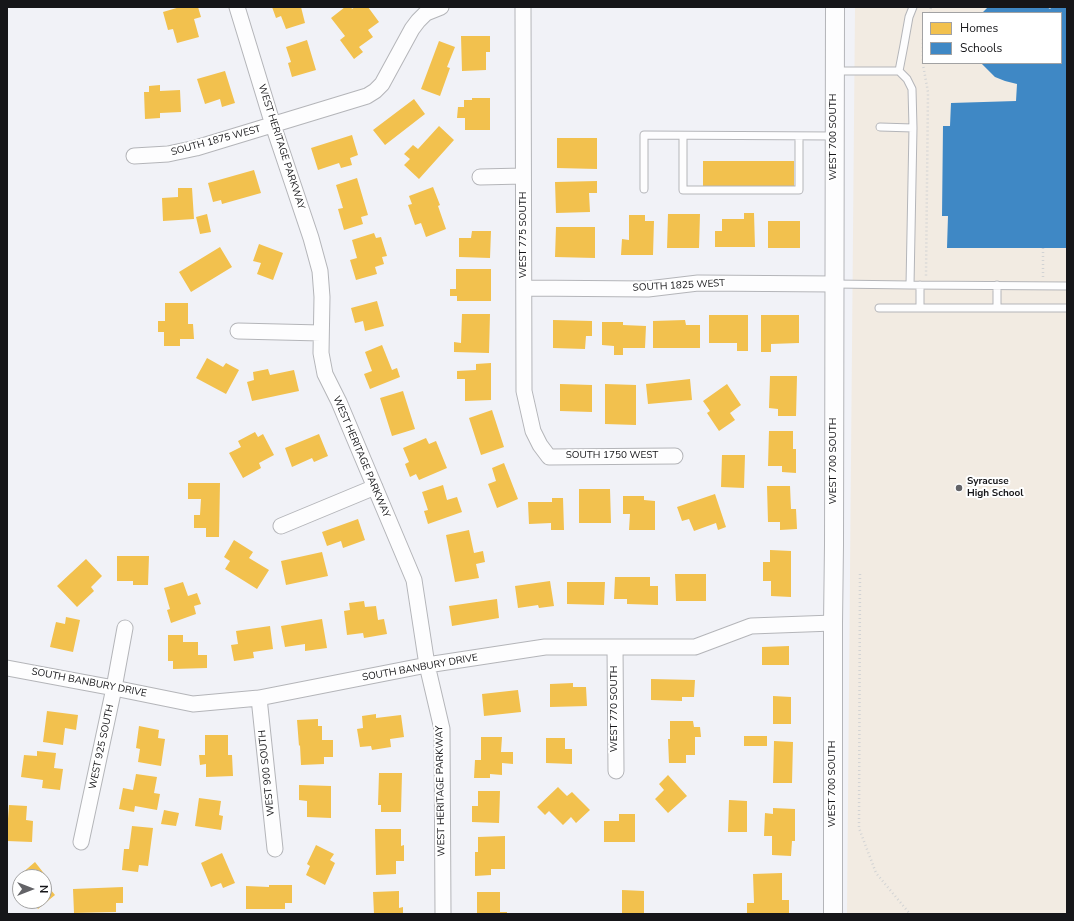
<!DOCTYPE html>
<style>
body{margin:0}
#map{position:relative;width:1074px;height:921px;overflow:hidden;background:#f1f2f7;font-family:"Nunito Sans",sans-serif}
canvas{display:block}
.frame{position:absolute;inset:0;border:8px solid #161619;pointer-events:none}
.legend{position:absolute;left:922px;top:12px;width:140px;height:52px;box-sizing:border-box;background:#fff;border:1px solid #a2a2a3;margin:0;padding:5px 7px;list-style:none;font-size:12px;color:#161619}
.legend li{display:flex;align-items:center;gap:8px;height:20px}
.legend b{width:20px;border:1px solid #a2a2a3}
.north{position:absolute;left:12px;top:869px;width:40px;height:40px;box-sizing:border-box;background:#fff;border:1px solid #a2a2a3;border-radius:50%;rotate:90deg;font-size:11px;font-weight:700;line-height:16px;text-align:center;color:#161619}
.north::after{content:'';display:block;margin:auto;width:14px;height:18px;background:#636367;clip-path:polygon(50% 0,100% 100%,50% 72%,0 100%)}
</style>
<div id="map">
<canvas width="1074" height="921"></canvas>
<div class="frame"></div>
<ul class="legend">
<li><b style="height:11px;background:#f2c14e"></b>Homes</li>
<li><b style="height:11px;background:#3f88c5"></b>Schools</li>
</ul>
<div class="north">N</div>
</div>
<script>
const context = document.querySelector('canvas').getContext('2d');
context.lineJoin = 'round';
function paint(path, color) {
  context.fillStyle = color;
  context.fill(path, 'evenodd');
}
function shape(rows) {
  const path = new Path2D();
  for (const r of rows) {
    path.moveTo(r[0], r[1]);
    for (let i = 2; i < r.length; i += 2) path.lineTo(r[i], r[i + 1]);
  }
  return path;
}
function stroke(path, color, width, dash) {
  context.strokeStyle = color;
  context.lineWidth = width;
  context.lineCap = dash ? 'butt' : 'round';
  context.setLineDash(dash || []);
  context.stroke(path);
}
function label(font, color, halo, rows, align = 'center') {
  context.font = font + ' "Nunito Sans",sans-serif';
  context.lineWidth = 4;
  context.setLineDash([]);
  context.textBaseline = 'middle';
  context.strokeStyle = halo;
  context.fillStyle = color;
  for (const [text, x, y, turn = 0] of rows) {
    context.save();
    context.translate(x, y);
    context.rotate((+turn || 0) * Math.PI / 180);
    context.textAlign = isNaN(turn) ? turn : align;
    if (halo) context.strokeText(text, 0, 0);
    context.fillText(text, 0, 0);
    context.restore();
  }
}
const education = shape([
 [855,7,1067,7,1067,914,847,914],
 [923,13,1061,13,1061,63,923,63]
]);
const homes = shape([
 [180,7,198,7,201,17,194,19,199,37,177,43,173,29,168,30,163,12],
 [272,7,301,7,305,23,286,29,281,16,276,18],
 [345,7,351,7,352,9,355,7,368,7,379,22,368,30,373,37,359,47,363,52,354,59,340,40,345,36,331,18],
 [461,36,490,36,490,52,486,52,486,70,462,71],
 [307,40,316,70,292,77,288,63,291,62,286,47],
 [439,41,455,47,447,67,450,68,440,96,421,89],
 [225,71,235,103,222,107,220,99,205,104,197,79],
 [160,85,160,91,180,90,181,112,160,113,160,118,145,119,144,92,149,92,149,86],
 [472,98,490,98,490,130,465,130,465,118,457,118,458,107,464,107,464,100,472,100],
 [414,99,425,114,385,145,373,130],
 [439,126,454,140,419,179,404,165,410,159,404,154,413,145,418,149],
 [352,135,358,155,350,158,352,165,341,168,339,163,318,170,311,148],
 [557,138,597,138,597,169,557,168],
 [703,161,794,161,794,187,703,187],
 [254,170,261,193,222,204,221,200,213,202,208,183],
 [357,178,368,215,361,217,363,224,344,230,338,209,343,208,336,185],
 [597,181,597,193,589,193,590,212,556,213,555,182],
 [433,187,440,205,438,206,446,229,426,237,421,223,415,225,408,205,412,204,409,196],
 [178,188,192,188,194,219,163,221,162,198,178,197],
 [744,213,754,213,755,247,715,247,715,231,722,231,722,219,744,219],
 [207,214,211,232,200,234,196,217],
 [668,214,700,214,699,248,667,248],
 [629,215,645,215,645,221,654,221,653,255,621,255,622,239,629,240],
 [768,221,800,221,800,248,768,248],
 [556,227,595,227,595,258,555,257],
 [472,231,491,231,490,258,459,257,459,238,471,238],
 [374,233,376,238,381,237,387,256,382,257,384,264,375,267,377,274,356,280,350,260,357,258,352,240],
 [259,244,283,253,273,280,257,274,261,263,253,261],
 [220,247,232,267,191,292,179,272],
 [456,269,491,269,491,301,457,301,457,296,450,296,450,289,456,289],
 [377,301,384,326,365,331,363,321,355,323,351,308],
 [165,303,188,303,188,324,193,324,194,339,180,339,180,346,164,346,164,332,158,332,158,321,165,321],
 [462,314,490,314,489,353,454,352,454,342,461,343],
 [709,315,748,315,748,351,737,351,737,343,709,343],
 [761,315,799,315,799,343,771,344,771,352,761,352],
 [553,320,592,321,592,336,586,336,585,349,553,348],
 [685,320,686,325,700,325,700,348,653,348,653,321],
 [602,322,623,322,623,325,646,326,645,348,623,348,623,355,614,355,614,346,602,345],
 [382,345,392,370,397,368,400,377,370,389,364,374,372,371,365,352],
 [207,358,223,367,226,363,239,370,226,394,196,378],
 [491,363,491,400,465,401,465,379,457,379,457,371,476,370,476,364],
 [268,369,270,375,294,370,299,391,252,401,247,382,254,380,253,372],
 [770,376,797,376,796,416,778,416,778,409,769,408],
 [690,379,692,400,648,404,646,384],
 [560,384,592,385,592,412,560,411],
 [605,384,636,385,636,425,605,424],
 [727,384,741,405,730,413,735,420,719,431,707,413,710,411,703,401],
 [403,391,415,429,392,436,380,398],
 [492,410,504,447,481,455,469,418],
 [769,431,793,431,793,449,796,449,796,473,782,472,782,466,768,466],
 [255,432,258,437,263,434,274,455,259,463,261,468,243,478,229,453,241,447,238,441],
 [319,434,328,456,314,462,312,458,292,467,285,448],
 [426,438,429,444,436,441,447,468,419,480,416,474,410,477,405,464,409,462,403,448],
 [722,455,745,455,744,488,721,487],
 [504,463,518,499,497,508,488,484,496,481,492,468],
 [188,483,220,483,219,537,206,537,206,528,194,528,194,515,200,515,201,499,188,499],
 [443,485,447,500,457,497,462,512,428,524,424,511,428,510,422,492],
 [767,486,790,486,791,509,796,509,797,529,780,530,780,522,768,522],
 [579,489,610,489,611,523,579,523],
 [715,494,726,527,718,530,716,523,694,531,689,519,682,521,677,507],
 [623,496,644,496,644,500,655,501,655,530,629,530,630,514,623,514],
 [552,498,563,498,564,530,551,530,551,523,529,524,528,502,552,502],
 [358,519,365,540,343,548,341,541,327,546,322,532],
 [469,530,474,553,483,551,485,562,476,564,479,578,455,582,446,535],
 [234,540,253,552,249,558,269,570,257,589,225,569,230,561,224,557],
 [770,550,791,551,791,597,771,596,771,581,763,581,763,562,770,562],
 [322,552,328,576,286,585,281,561],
 [117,556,149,556,148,585,133,585,133,581,117,581],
 [86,559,102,576,91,587,94,591,77,607,57,586],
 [675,574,706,574,706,601,676,601],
 [615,577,650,577,650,586,658,586,658,605,627,604,627,599,614,599],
 [550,581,554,606,539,608,538,605,518,608,515,586],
 [183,582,188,596,197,593,201,604,194,606,196,614,171,623,167,610,170,609,164,588],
 [567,582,605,582,604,605,567,604],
 [497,599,499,618,452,626,449,606],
 [364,601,365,607,376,606,378,620,384,619,387,634,364,638,363,633,347,635,344,611,350,610,349,603],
 [66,617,80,620,73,652,50,647,56,622,65,624],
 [322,619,327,648,305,651,305,644,285,647,281,626],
 [270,626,273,649,253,652,254,658,234,661,231,645,238,644,236,631],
 [168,635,183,635,183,642,198,642,198,655,207,655,207,668,173,669,173,661,168,661],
 [789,646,789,665,762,665,762,647],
 [651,679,695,680,694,697,682,697,682,701,651,700],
 [573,683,573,687,586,687,587,706,550,707,550,684],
 [518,690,521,712,484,716,482,694],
 [773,696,791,697,791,724,773,724],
 [47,711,78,715,76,730,65,728,63,745,43,742],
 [376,714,376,718,401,715,404,737,390,739,391,747,372,750,371,746,360,747,357,729,363,728,362,716],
 [318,719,318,726,322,726,322,740,333,740,333,757,324,757,324,764,301,765,300,745,299,746,297,720],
 [670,721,693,721,694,727,700,727,701,737,695,737,695,755,686,755,686,763,669,763,668,739,670,739],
 [139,726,159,730,158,738,165,739,161,766,138,762,140,749,136,748],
 [205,735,228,735,228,755,232,755,233,776,206,777,206,764,200,765,199,755,205,755],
 [744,736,767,736,767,746,744,746],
 [481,737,502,737,501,752,513,752,513,764,502,763,502,775,490,774,490,778,474,778,475,760,481,760],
 [546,738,565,738,565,749,572,749,572,764,546,763],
 [774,741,793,742,792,783,773,783],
 [37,751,56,753,54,768,63,769,60,790,42,788,43,780,21,777,24,755,37,756],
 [379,773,402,773,401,812,381,812,381,805,378,805],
 [136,774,157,777,154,793,160,794,157,810,135,806,134,812,119,809,123,788,133,790],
 [668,775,687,796,668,813,655,799,664,790,659,784],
 [299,785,331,786,331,818,307,817,307,801,299,800],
 [558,787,567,796,572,792,590,810,576,823,571,817,563,825,549,811,545,815,537,807],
 [478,791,500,791,499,823,472,822,472,806,478,806],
 [199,798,221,801,219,815,223,816,221,830,195,826],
 [729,800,747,801,747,832,728,832],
 [9,805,27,806,26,820,33,821,32,842,7,841,7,819,8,819],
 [773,808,795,809,795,841,792,841,791,856,772,855,772,836,764,836,765,813,773,814],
 [164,810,179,813,176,826,161,824],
 [619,814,635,814,635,842,604,842,604,821,619,821],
 [132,826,153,828,148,866,139,865,138,872,122,870,124,849,129,849],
 [375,829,401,829,401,846,404,845,404,861,396,861,396,874,376,875],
 [505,836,505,869,491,869,491,875,475,876,475,852,478,852,478,837],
 [316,845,334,854,330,860,335,863,325,885,306,875,310,866,307,864],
 [222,853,235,883,223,888,221,883,211,887,201,863],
 [35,862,50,881,46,884,55,895,38,909,32,901,44,901,44,877,23,877,21,874],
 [782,873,782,900,789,900,789,914,747,914,747,903,754,903,753,874],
 [20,883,20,895,18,896,13,889],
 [269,885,292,885,292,903,285,903,285,909,246,909,246,886,269,887],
 [123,887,123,903,116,903,116,912,74,913,73,889],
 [622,890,644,891,644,913,622,913],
 [399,891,399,908,403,907,403,914,374,914,373,892],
 [477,892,500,892,500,912,507,912,507,914,477,914]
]);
const schools = shape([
 [988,7,1047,7,1050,9,1052,7,1067,7,1067,248,947,248,948,216,942,216,943,126,950,126,951,103,1016,101,1017,84,1005,81,995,77,981,63,1061,63,1061,13,982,13]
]);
const path = shape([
 [930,13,931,7],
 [923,39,923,65,928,92,926,276],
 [1043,248,1043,277],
 [860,574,859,828,876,873,910,914]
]);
const service = shape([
 [913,7,909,17,904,45,899,71,907,79,912,89,913,128,910,285,1067,286],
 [835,71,899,71],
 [880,127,913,128],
 [683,136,683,190,799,190,799,136],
 [644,189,644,135,834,136],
 [835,284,910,285],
 [920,285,920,308],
 [997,285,997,308],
 [879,308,1067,308]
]);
const minor = shape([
 [237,7,273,125,311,238,320,271,322,297,321,353,325,374,339,402,414,580,427,665,442,729,443,914],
 [523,7,524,391,533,431,540,445,549,457,675,456],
 [134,156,168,154,196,148,367,96,375,91,382,84,412,29,418,21,426,13,441,7],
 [480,177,523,176],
 [524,288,648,289,698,283,834,284],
 [238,331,321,333],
 [281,526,375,487],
 [615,647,616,771],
 [7,668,114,688,193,704,259,698,427,665,545,647,695,647,751,626,833,623],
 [259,698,275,849],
 [81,842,114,688,125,628]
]);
const tertiary = shape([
 [833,914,833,623,834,545,835,7]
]);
const markers = [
 [959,488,4,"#636367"]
];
const streetNames = [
 ["WEST 700 SOUTH",834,137,-90],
 ["SOUTH 1875 WEST",216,141,-15],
 ["WEST HERITAGE PARKWAY",281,147,72],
 ["WEST 775 SOUTH",524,235,-90],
 ["SOUTH 1825 WEST",679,286,-3],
 ["SOUTH 1750 WEST",612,456],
 ["WEST HERITAGE PARKWAY",361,457,67],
 ["WEST 700 SOUTH",834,461,-90],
 ["SOUTH BANBURY DRIVE",420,668,-10],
 ["SOUTH BANBURY DRIVE",89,683,11],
 ["WEST 770 SOUTH",615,709,-90],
 ["WEST 925 SOUTH",102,747,-78],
 ["WEST 900 SOUTH",267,773,-96],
 ["WEST 700 SOUTH",833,784,-90],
 ["WEST HERITAGE PARKWAY",441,791,-91]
];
const poiNames = [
 ["Syracuse",967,482],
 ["High School",967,494]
];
paint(education, '#f2ebe2');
paint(homes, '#f2c14e');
paint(schools, '#3f88c5');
stroke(service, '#b4b5b9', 9);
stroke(minor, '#b4b5b9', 17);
stroke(tertiary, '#b4b5b9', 20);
stroke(path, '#d2d3d4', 2.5, [1, 3]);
stroke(service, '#fdfdfe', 7);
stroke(minor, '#fdfdfe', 15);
stroke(tertiary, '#fdfdfe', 18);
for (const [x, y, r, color] of markers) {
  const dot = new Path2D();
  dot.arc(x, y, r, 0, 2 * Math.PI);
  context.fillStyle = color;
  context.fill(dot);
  stroke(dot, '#fff', 1.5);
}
label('10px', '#161619', '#fff', streetNames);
label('bold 10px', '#161619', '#fff', poiNames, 'left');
</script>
